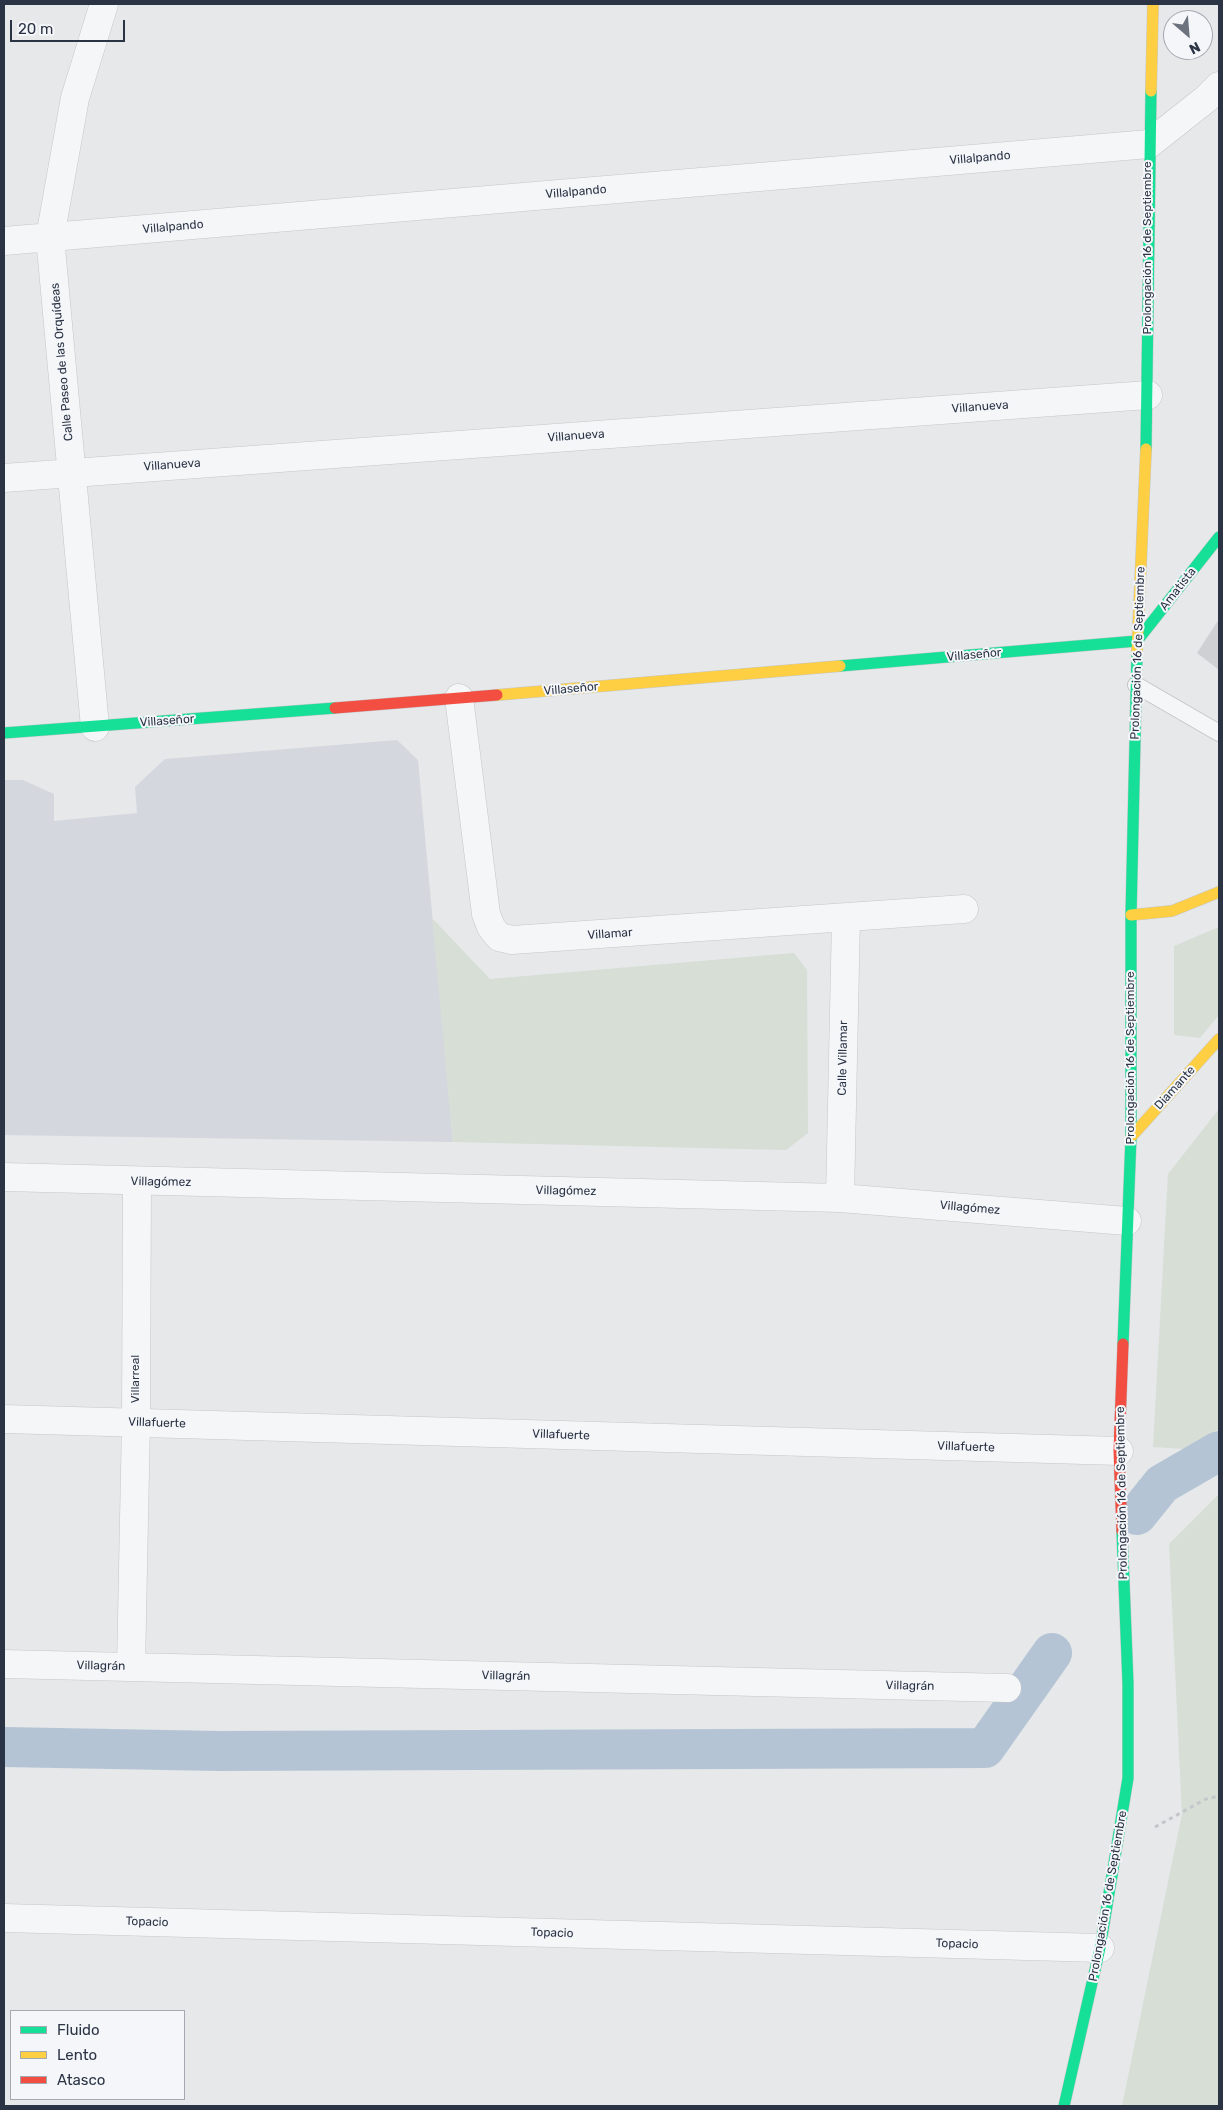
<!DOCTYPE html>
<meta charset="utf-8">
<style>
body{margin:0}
#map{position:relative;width:1223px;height:2110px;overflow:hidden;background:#e6e8ea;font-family:Rubik,sans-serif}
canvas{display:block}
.frame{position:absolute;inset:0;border:5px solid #2b3445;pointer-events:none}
.legend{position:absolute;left:10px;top:2010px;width:175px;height:90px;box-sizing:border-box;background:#f4f6f9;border:1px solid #a4a8b1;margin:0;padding:6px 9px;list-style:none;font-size:15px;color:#2b3445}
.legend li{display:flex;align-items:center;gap:10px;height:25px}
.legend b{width:25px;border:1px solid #a4a8b1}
.north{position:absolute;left:1163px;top:10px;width:50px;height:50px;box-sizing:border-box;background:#f4f6f9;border:1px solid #a4a8b1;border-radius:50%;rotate:153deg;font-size:14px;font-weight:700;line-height:20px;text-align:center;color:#2b3445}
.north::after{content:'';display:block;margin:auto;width:18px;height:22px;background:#6c737f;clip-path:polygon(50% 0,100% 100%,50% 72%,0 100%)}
.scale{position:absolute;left:10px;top:20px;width:115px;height:22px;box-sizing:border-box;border:2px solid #2b3445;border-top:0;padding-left:6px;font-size:15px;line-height:18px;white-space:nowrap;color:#2b3445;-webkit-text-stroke:4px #f4f6f9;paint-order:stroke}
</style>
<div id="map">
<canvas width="1223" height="2110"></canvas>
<div class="frame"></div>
<ul class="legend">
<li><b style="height:6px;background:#16e098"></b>Fluido</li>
<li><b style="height:6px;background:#ffcf43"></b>Lento</li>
<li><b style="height:6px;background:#f24e42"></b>Atasco</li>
</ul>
<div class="north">N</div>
<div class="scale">20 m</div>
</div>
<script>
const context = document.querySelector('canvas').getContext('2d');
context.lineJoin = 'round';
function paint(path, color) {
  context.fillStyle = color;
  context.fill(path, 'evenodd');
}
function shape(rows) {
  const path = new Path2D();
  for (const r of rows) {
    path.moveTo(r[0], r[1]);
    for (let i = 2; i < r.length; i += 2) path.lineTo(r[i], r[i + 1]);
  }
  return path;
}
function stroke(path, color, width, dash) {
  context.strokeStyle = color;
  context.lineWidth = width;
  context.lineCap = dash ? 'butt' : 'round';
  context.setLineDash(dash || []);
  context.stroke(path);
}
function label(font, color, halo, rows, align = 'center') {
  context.font = font + ' Rubik,sans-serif';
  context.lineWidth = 4;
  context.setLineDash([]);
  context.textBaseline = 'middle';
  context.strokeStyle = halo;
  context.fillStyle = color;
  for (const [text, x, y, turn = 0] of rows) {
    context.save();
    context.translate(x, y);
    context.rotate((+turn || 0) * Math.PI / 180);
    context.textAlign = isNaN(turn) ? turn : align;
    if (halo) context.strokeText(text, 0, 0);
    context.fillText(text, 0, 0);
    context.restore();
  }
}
const built = shape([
 [397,740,418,760,453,1142,4,1135,4,780,23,780,54,794,54,821,137,813,135,787,165,759]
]);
const green = shape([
 [432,918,490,979,794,953,807,970,808,1133,786,1150,453,1142],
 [1219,927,1219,1015,1200,1038,1174,1035,1174,946],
 [1219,1109,1219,1429,1184,1449,1153,1447,1168,1174],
 [1219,1494,1219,2106,1122,2106,1182,1814,1169,1544]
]);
const canal = shape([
 [1137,1515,1162,1484,1219,1451],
 [4,1747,219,1751,985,1748,1052,1653]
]);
const building = shape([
 [1219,619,1219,670,1197,653]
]);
const path = shape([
 [1155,1827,1206,1799,1219,1796]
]);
const lane = shape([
 [1136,685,1219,733]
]);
const street = shape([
 [4,241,1149,144,1206,99,1219,86],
 [4,478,1148,395],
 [459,698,486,914,491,927,499,937,512,940,964,909],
 [95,727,50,237,75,98,104,4],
 [4,1177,840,1198,1127,1221],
 [840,1198,846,918],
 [4,1419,1119,1451],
 [4,1664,1007,1688],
 [131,1667,136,1422,137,1181],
 [4,1918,1100,1948]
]);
const fast = shape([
 [1146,449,1151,91],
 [840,666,1137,641,1219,537],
 [4,733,335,708],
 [1123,1344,1131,1137,1131,915,1137,653],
 [1064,2106,1100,1948,1128,1778,1128,1684,1122,1531]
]);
const slow = shape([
 [1151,91,1153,4],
 [1137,653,1146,449],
 [497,695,840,666],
 [1131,915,1172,911,1219,892],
 [1131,1137,1219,1039]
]);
const jam = shape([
 [335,708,497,695],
 [1122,1531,1119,1451,1123,1344]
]);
const streetNames = [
 ["Villalpando",980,158,-5],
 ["Villalpando",576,192,-5],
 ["Villalpando",173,227,-5],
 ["Prolongación 16 de Septiembre",1148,248,-90],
 ["Calle Paseo de las Orquídeas",62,362,-95],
 ["Villanueva",980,407,-4],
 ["Villanueva",576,436,-4],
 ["Villanueva",172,465,-4],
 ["Amatista",1178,589,-52],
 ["Prolongación 16 de Septiembre",1138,653,-88],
 ["Villaseñor",974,655,-5],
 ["Villaseñor",571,689,-5],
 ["Villaseñor",167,721,-4],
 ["Villamar",610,934,-4],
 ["Calle Villamar",843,1058,-89],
 ["Prolongación 16 de Septiembre",1131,1058,-90],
 ["Diamante",1175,1088,-48],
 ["Villagómez",161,1182,1],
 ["Villagómez",566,1191,1],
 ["Villagómez",970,1208,5],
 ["Villarreal",136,1379,-90],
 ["Villafuerte",157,1423,2],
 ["Villafuerte",561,1435,2],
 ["Villafuerte",966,1447,2],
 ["Prolongación 16 de Septiembre",1122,1493,-91],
 ["Villagrán",101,1666,1],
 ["Villagrán",506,1676,1],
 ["Villagrán",910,1686,1],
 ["Prolongación 16 de Septiembre",1108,1896,-80],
 ["Topacio",147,1922,2],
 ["Topacio",552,1933,2],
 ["Topacio",957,1944,2]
];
paint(built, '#d4d7dd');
paint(green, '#d6ded6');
stroke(canal, '#b4c4d5', 40);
paint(building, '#ced0d3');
stroke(lane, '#c4c6c8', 18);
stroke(street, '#c4c6c8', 29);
stroke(fast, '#c4c6c8', 12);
stroke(slow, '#c4c6c8', 12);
stroke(jam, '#c4c6c8', 12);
stroke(path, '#c5c6ca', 3, [4, 4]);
stroke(lane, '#f5f6f7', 16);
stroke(street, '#f5f6f7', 28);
stroke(fast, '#16e098', 11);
stroke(slow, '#ffcf43', 11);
stroke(jam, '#f24e42', 11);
label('12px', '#2b3445', '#f4f6f9', streetNames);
</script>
